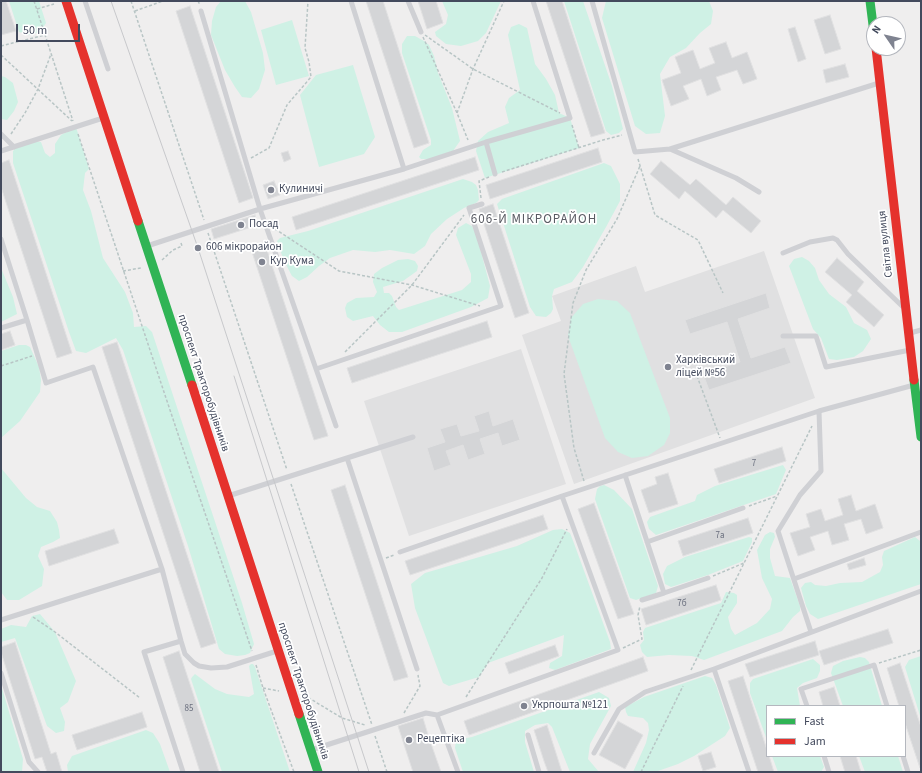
<!DOCTYPE html>
<meta charset="utf-8">
<style>
body{margin:0}
#map{position:relative;width:922px;height:773px;overflow:hidden;background:#efeeee;font-family:"Source Sans 3",sans-serif}
canvas{display:block}
.frame{position:absolute;inset:0;border:2px solid #434a5d;pointer-events:none}
.legend{position:absolute;left:766px;top:705px;width:140px;height:52px;box-sizing:border-box;background:#fff;border:1px solid #b4b7be;margin:0;padding:5px 7px;list-style:none;font-size:12px;color:#434a5d}
.legend li{display:flex;align-items:center;gap:8px;height:20px}
.legend b{width:20px;border:1px solid #b4b7be}
.north{position:absolute;left:866px;top:16px;width:40px;height:40px;box-sizing:border-box;background:#fff;border:1px solid #b4b7be;border-radius:50%;rotate:304deg;font-size:11px;font-weight:700;line-height:16px;text-align:center;color:#434a5d}
.north::after{content:'';display:block;margin:auto;width:14px;height:18px;background:#7f8390;clip-path:polygon(50% 0,100% 100%,50% 72%,0 100%)}
.scale{position:absolute;left:16px;top:24px;width:64px;height:18px;box-sizing:border-box;border:2px solid #434a5d;border-top:0;padding-left:5px;font-size:12px;line-height:14px;white-space:nowrap;color:#434a5d;-webkit-text-stroke:3px #fff;paint-order:stroke}
</style>
<div id="map">
<canvas width="922" height="773"></canvas>
<div class="frame"></div>
<ul class="legend">
<li><b style="height:5px;background:#30b455"></b>Fast</li>
<li><b style="height:5px;background:#e5322d"></b>Jam</li>
</ul>
<div class="north">N</div>
<div class="scale">50 m</div>
</div>
<script>
const context = document.querySelector('canvas').getContext('2d');
context.lineJoin = 'round';
function paint(path, color) {
  context.fillStyle = color;
  context.fill(path, 'evenodd');
}
function shape(rows) {
  const path = new Path2D();
  for (const r of rows) {
    path.moveTo(r[0], r[1]);
    for (let i = 2; i < r.length; i += 2) path.lineTo(r[i], r[i + 1]);
  }
  return path;
}
function stroke(path, color, width, dash) {
  context.strokeStyle = color;
  context.lineWidth = width;
  context.lineCap = dash ? 'butt' : 'round';
  context.setLineDash(dash || []);
  context.stroke(path);
}
function label(font, color, halo, rows, align = 'center') {
  context.font = font + ' "Source Sans 3",sans-serif';
  context.lineWidth = 3.5;
  context.setLineDash([]);
  context.textBaseline = 'middle';
  context.strokeStyle = halo;
  context.fillStyle = color;
  for (const [text, x, y, turn = 0] of rows) {
    context.save();
    context.translate(x, y);
    context.rotate((+turn || 0) * Math.PI / 180);
    context.textAlign = isNaN(turn) ? turn : align;
    if (halo) context.strokeText(text, 0, 0);
    context.fillText(text, 0, 0);
    context.restore();
  }
}
const education = shape([
 [764,251,815,398,574,484,522,335,561,321,552,296,636,266,645,292],
 [521,349,566,484,409,536,364,401]
]);
const green = shape([
 [9,1,39,1,46,23,40,32,29,35,19,32],
 [221,1,245,1,251,12,263,53,265,70,259,89,251,98,242,97,235,87,225,70,211,35,212,21,216,7],
 [442,1,501,1,486,33,478,41,461,46,446,44,436,36,435,32,446,24,448,15],
 [564,1,583,1,612,86,623,129,619,133,611,135,606,131],
 [606,1,709,1,713,11,711,24,700,33,686,48,670,57,660,74,665,116,660,133,646,134,635,126,602,18],
 [292,20,309,76,276,85,261,30],
 [519,24,527,28,535,64,546,79,555,95,559,113,570,118,579,148,485,178,476,151,478,141,488,132,509,123,505,107,509,98,520,90,508,35,511,27],
 [407,36,415,36,424,41,429,45,434,56,438,73,452,108,460,141,453,151,429,159,421,159,419,157,423,150,431,145,431,140,402,53,402,44],
 [353,65,375,137,364,154,319,167,300,95,316,75],
 [1,76,5,77,13,83,18,102,14,111,7,120,1,119],
 [76,127,89,169,85,173,83,190,91,211,103,258,125,292,133,313,134,327,146,326,152,332,242,603,254,644,250,653,245,655,237,656,225,654,219,649,188,546,123,350,116,338,86,353,76,351,69,332,13,163,13,151,16,148,35,141,41,142,45,153,50,157,55,153,55,144,61,135],
 [604,163,611,166,620,184,620,201,606,227,583,267,572,282,554,289,552,296,553,309,551,313,546,317,536,316,530,307,497,204,502,199],
 [463,179,472,182,476,185,478,190,479,200,476,203,464,208,447,219,431,234,425,246,414,254,390,250,375,252,353,250,330,258,319,266,307,277,299,281,292,276,284,261,277,241,280,238,308,231],
 [466,223,472,226,477,237,490,286,488,298,471,307,402,332,389,332,380,325,373,316,353,321,347,317,345,308,347,303,356,298,374,297,377,292,373,282,374,274,382,268,398,260,408,259,415,261,418,266,417,271,403,281,383,287,384,293,389,293,392,296,396,307,399,310,462,290,471,282,471,274,456,235,458,228],
 [802,257,809,261,815,268,819,280,829,294,846,307,854,323,867,330,871,339,863,351,854,357,837,360,829,359,821,338,813,329,789,266,794,259],
 [1,268,13,297,17,314,1,322],
 [598,299,617,301,630,313,670,418,670,433,664,445,648,456,632,458,618,452,605,438,568,336,571,318,583,304],
 [19,345,26,345,30,347,39,367,41,380,40,392,20,421,1,438,1,351],
 [783,465,786,470,776,494,656,535,649,529,647,522,650,517,695,501,697,495,715,486],
 [1,468,26,498,37,507,50,511,57,522,59,530,60,538,53,542,41,547,38,556,44,569,42,586,19,600,7,600,1,592],
 [604,485,614,490,632,509,658,586,656,593,636,600,630,598,595,499,597,489,600,486],
 [562,529,570,533,575,546,610,642,611,649,555,670,549,668,550,663,562,656,564,635,488,663,479,677,449,686,443,683,415,608,411,584,425,573,517,546,553,530],
 [770,532,774,533,775,537,770,549,770,558,775,576,790,578,800,606,800,611,793,617,782,631,704,660,692,656,669,655,647,657,642,652,640,645,644,640,643,632,645,628,721,603,726,592,734,593,737,595,737,603,728,617,731,629,735,635,757,623,770,609,772,599,762,578,757,550,765,535],
 [749,537,752,538,752,542,743,561,708,575,671,587,665,584,663,574,667,566,685,557],
 [915,537,920,541,921,584,818,619,810,614,806,606,801,588,805,583,811,582,815,585,826,586,840,583,862,582,880,572,883,565,882,557,884,551],
 [40,614,55,632,76,681,68,702,60,708,65,722,64,731,56,733,47,726,15,638,1,642,1,629,11,625,26,627,32,616],
 [921,656,921,719,905,667,909,660],
 [860,657,865,658,869,662,882,706,843,706,831,673,833,666,843,661],
 [813,659,820,665,820,671,817,678,803,683,797,688,800,706,767,706,767,740,750,693,750,683,753,679],
 [251,664,253,664,255,667,290,772,222,772,191,679,192,677,195,674,215,689,227,694,249,697,254,694,249,666],
 [705,676,712,678,716,685,730,728,725,736,694,756,678,764,658,771,633,772,646,743,649,730,648,723,643,718,628,716,626,712,625,707,644,697],
 [1,685,23,759,22,772,1,772],
 [599,692,609,698,611,706,590,744,588,759,599,772,570,772,552,727,548,723,535,725,525,731,525,742,534,772,463,772,455,748,456,740,472,737],
 [146,730,153,733,160,744,170,772,68,772,67,765,72,756],
 [772,756,820,756,824,767,821,772,778,772],
 [859,756,898,756,903,772,865,772]
]);
const building = shape([
 [1,1,6,1,16,31,1,35,1,1],
 [366,1,383,1,429,143,414,148,366,1],
 [418,1,436,1,443,23,427,29,418,1],
 [546,1,562,1,605,133,591,137,546,1],
 [190,6,253,198,239,203,176,11,190,6],
 [830,15,841,49,825,54,814,20,830,15],
 [795,27,806,59,798,62,788,29,795,27],
 [726,42,732,58,747,52,757,79,743,84,737,70,716,77,721,90,707,96,701,79,683,86,689,99,671,106,662,80,681,73,675,57,693,50,700,69,715,63,709,48,726,42],
 [845,64,849,77,826,83,823,70,845,64],
 [598,148,602,162,490,199,486,185,598,148],
 [288,151,291,159,284,162,281,153,288,151],
 [475,157,479,170,296,230,292,217,475,157],
 [9,160,72,353,57,358,1,187,1,163,9,160],
 [661,161,690,185,696,179,726,205,733,197,761,221,751,233,723,210,716,218,685,191,679,199,650,174,661,161],
 [274,181,280,195,268,199,263,185,274,181],
 [493,204,529,313,515,318,479,209,493,204],
 [255,215,258,225,214,239,211,229,255,215],
 [265,244,328,436,314,440,251,249,265,244],
 [837,258,864,282,857,291,884,315,874,327,846,302,852,295,825,272,837,258],
 [766,293,770,308,738,319,751,358,785,347,791,363,709,390,703,374,740,362,727,322,690,334,685,320,766,293],
 [487,321,492,337,352,383,347,368,487,321],
 [10,331,15,345,1,350,1,334,10,331],
 [117,342,216,643,201,648,102,347,117,342],
 [489,411,493,426,513,419,520,440,502,446,498,433,480,439,485,454,468,460,463,445,446,451,451,465,434,471,427,448,445,442,440,429,457,424,461,436,479,431,474,416,489,411],
 [782,447,786,461,719,483,714,469,782,447],
 [668,473,678,504,649,513,641,490,657,484,655,477,668,473],
 [345,485,408,677,394,681,331,490,345,485],
 [851,495,856,511,875,504,883,528,866,534,861,519,844,524,849,540,832,545,828,531,810,537,815,550,798,556,790,533,810,527,806,514,821,509,825,521,843,515,838,499,851,495],
 [594,503,634,614,618,619,578,509,594,503],
 [543,515,548,529,410,575,405,561,543,515],
 [748,518,753,533,683,556,678,541,748,518],
 [114,529,119,543,49,566,45,551,114,529],
 [864,558,866,565,849,570,847,564,864,558],
 [716,585,721,600,646,625,641,609,716,585],
 [888,629,893,643,824,665,819,651,888,629],
 [815,641,819,655,750,677,745,664,815,641],
 [15,642,51,754,56,752,62,772,47,772,42,757,35,759,1,652,1,647,15,642],
 [555,645,559,656,509,674,505,663,555,645],
 [179,651,219,772,200,772,193,750,163,657,179,651],
 [643,657,648,671,469,735,464,721,643,657],
 [900,663,921,727,921,768,920,768,905,723,905,706,899,706,887,668,900,663],
 [743,676,767,750,767,756,769,756,774,772,758,772,728,681,743,676],
 [834,687,840,706,823,706,819,692,834,687],
 [142,712,147,727,77,750,72,735,142,712],
 [423,718,429,738,441,772,413,772,398,726,423,718],
 [618,721,643,735,625,769,599,755,618,721],
 [547,725,562,772,548,772,544,761,534,730,547,725],
 [711,752,716,767,703,771,698,756,711,752],
 [840,756,856,756,861,772,845,772,840,756]
]);
const path = shape([
 [34,1,73,121],
 [131,1,204,220],
 [198,1,200,5],
 [37,9,54,4],
 [135,11,163,1],
 [425,35,473,69,560,113],
 [423,37,457,113,468,140],
 [1,46,45,35],
 [1,55,72,121],
 [457,113,473,69,504,1],
 [572,125,579,148],
 [11,134,25,113,38,89,51,54],
 [78,134,179,437,252,651],
 [251,158,269,148,287,105,311,77,309,62,305,48,308,1],
 [638,159,655,215,698,240,723,293],
 [502,172,603,140,622,135],
 [481,198,479,181,489,177],
 [275,229,339,271,412,285,480,306],
 [208,233,287,470],
 [162,260,173,250,182,246,181,243],
 [123,271,141,268],
 [345,352,412,285,464,215],
 [1,366,32,356],
 [697,376,720,438],
 [584,481,574,448,564,374,573,303,586,270,617,219,640,166],
 [291,484,372,725],
 [749,506,777,496],
 [386,558,394,555],
 [713,576,744,563],
 [33,617,55,632,140,698],
 [623,648,642,639,638,615,640,606],
 [879,663,921,650],
 [256,665,263,688,294,772],
 [691,670,812,426],
 [263,688,279,691],
 [304,695,342,718,365,725],
 [466,697,542,578,567,529],
 [404,713,420,686,418,675],
 [375,736,387,772],
 [641,772,683,686]
]);
const lane = shape([
 [85,1,108,69],
 [351,1,404,169],
 [408,1,421,32],
 [592,1,635,152,670,149],
 [201,11,260,209,404,169,486,142,495,174],
 [1,134,14,147],
 [486,142,570,118,533,1],
 [1,151,103,118],
 [759,192,736,178,670,149,879,83],
 [1,239,27,320,1,328],
 [147,246,260,209,336,426],
 [783,253,810,242,833,238,837,240,848,254,902,306],
 [27,320,46,383,93,367,162,569,181,641,185,654,194,663,199,666,211,668,227,667,277,651],
 [910,333,921,330],
 [783,336,816,336,826,367,910,350],
 [316,369,501,306,469,208,482,204],
 [347,458,413,437],
 [625,475,664,593,708,578],
 [228,496,347,458,417,669],
 [562,496,819,411,914,385],
 [647,542,743,508],
 [400,552,562,496,618,650,437,715,458,772],
 [794,579,921,532],
 [642,600,664,593],
 [1,620,162,569],
 [811,632,778,531,800,495,821,471,819,411],
 [181,641,144,652,183,772],
 [1,673,29,762,38,772],
 [807,706,801,689,874,665,887,706],
 [528,735,539,772],
 [311,750,426,713,437,715],
 [594,753,619,709,645,692,714,669],
 [824,756,829,772],
 [903,756,908,772],
 [749,772,714,669,921,591]
]);
const fast = shape([
 [870,1,874,33],
 [138,221,192,385],
 [914,380,921,437],
 [299,714,318,772]
]);
const jam = shape([
 [66,1,138,221],
 [876,48,914,380],
 [192,385,299,714]
]);
const tram = shape([
 [111,1,198,248,369,772],
 [234,376,359,772]
]);
const markers = [
 [271,190,4,"#7f8390"],
 [241,225,4,"#7f8390"],
 [198,248,4,"#7f8390"],
 [262,262,4,"#7f8390"],
 [668,367,4,"#7f8390"],
 [524,706,4,"#7f8390"],
 [409,740,4,"#7f8390"]
];
const numberNames = [
 ["7",754,464],
 ["7а",720,536],
 ["7б",682,604],
 ["85",189,709]
];
const poiNames = [
 ["Кулиничі",279,190],
 ["Посад",249,225],
 ["606 мікрорайон",206,248],
 ["Кур Кума",270,262],
 ["Харківський",676,361],
 ["ліцей №56",676,374],
 ["Укрпошта №121",532,706],
 ["Рецептіка",417,740]
];
const streetNames = [
 ["Світла вулиця",886,244,-96],
 ["проспект Тракторобудівників",203,383,72],
 ["проспект Тракторобудівників",303,691,72]
];
const quarterNames = [
 ["606-Й МІКРОРАЙОН",534,220]
];
paint(education, '#e0e0e1');
paint(green, '#cff1e5');
paint(building, '#d4d5d7');
stroke(building, '#e0e0e1', 1);
stroke(path, '#b8c5c5', 1.5, [3, 2]);
stroke(lane, '#cfd0d4', 5);
stroke(fast, '#30b455', 9);
stroke(jam, '#e5322d', 9);
stroke(tram, '#c7c8cb', 1);
for (const [x, y, r, color] of markers) {
  const dot = new Path2D();
  dot.arc(x, y, r, 0, 2 * Math.PI);
  context.fillStyle = color;
  context.fill(dot);
  stroke(dot, '#fff', 1.5);
}
label('9px', '#6a6f7e', null, numberNames);
label('11px', '#434a5d', '#fff', poiNames, 'left');
label('11px', '#434a5d', '#fff', streetNames);
context.letterSpacing = '1px';
label('13px', '#595b63', '#fff', quarterNames);
context.letterSpacing = '0px';
</script>
